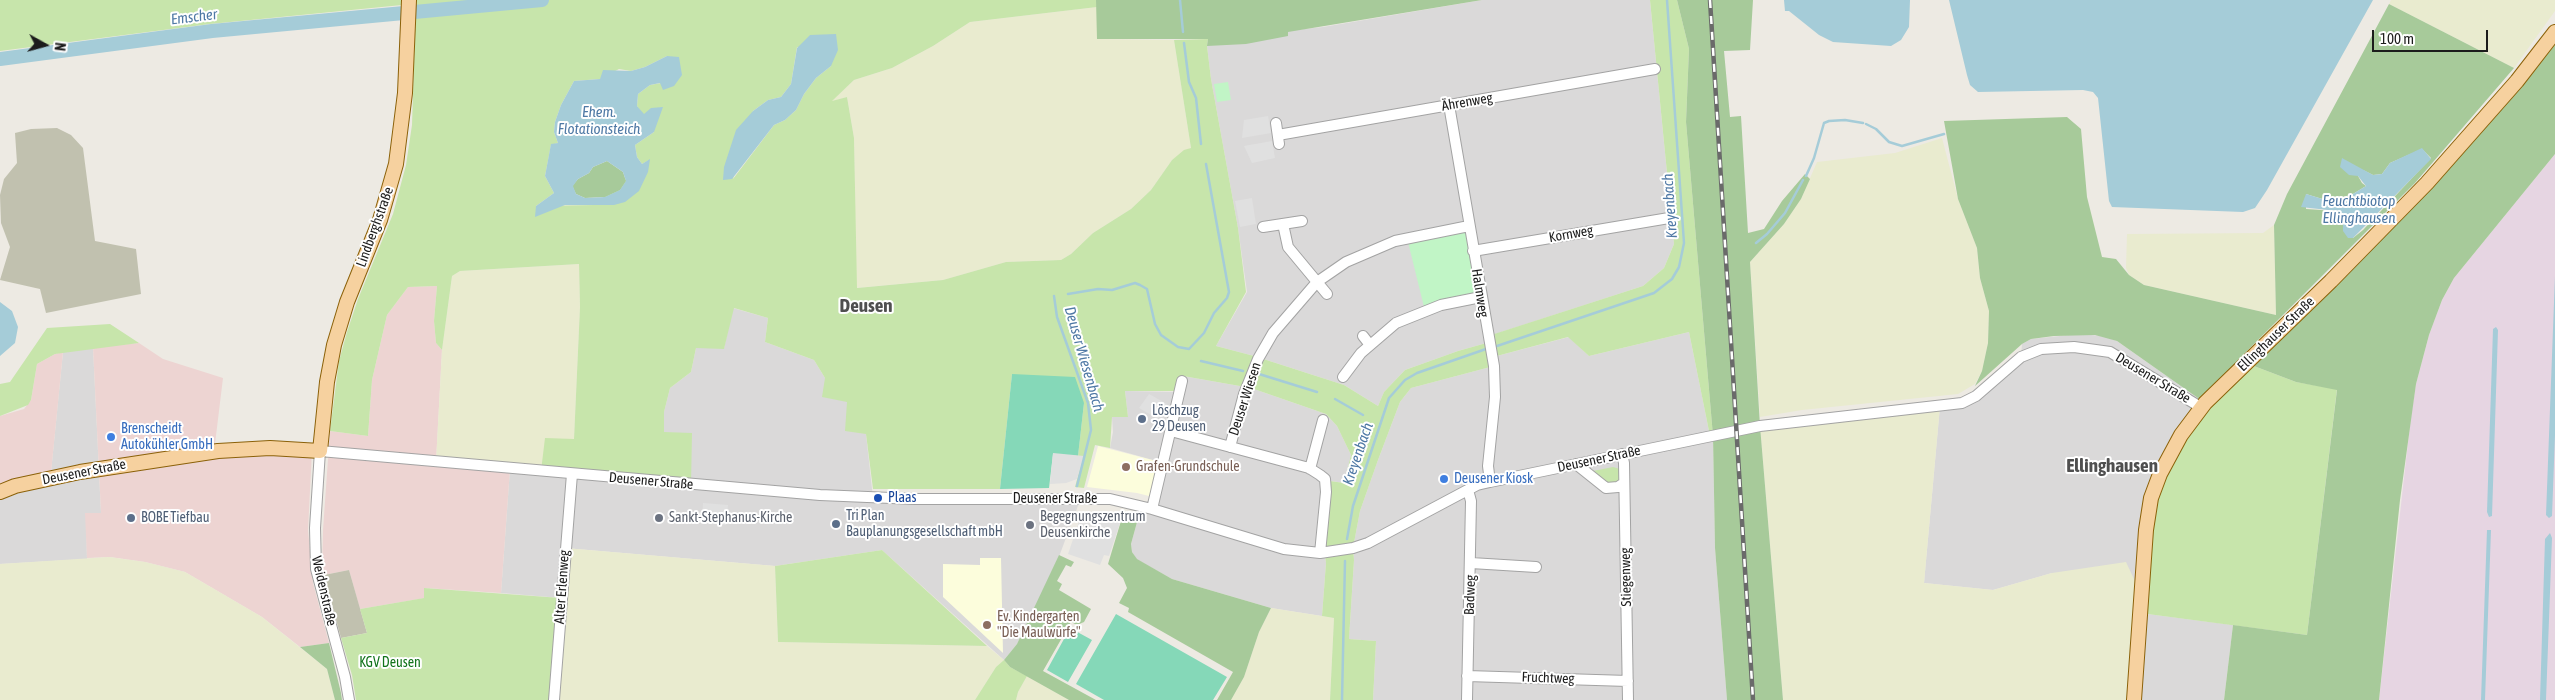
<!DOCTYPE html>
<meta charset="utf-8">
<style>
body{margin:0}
#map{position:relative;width:2555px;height:700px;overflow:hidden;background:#edeae3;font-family:"Asap Condensed",sans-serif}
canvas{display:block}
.north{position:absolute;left:20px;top:20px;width:50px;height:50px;-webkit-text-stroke:4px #fff;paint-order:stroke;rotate:97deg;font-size:14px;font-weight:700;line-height:20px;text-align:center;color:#1c1c1c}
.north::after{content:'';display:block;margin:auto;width:18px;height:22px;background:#1c1c1c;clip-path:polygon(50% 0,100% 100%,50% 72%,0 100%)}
.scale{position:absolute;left:2372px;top:30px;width:116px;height:22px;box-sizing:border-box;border:2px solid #1c1c1c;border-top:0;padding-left:6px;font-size:15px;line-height:18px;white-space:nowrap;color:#1c1c1c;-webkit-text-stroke:4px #fff;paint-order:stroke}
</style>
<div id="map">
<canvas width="2555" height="700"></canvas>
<div class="north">N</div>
<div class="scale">100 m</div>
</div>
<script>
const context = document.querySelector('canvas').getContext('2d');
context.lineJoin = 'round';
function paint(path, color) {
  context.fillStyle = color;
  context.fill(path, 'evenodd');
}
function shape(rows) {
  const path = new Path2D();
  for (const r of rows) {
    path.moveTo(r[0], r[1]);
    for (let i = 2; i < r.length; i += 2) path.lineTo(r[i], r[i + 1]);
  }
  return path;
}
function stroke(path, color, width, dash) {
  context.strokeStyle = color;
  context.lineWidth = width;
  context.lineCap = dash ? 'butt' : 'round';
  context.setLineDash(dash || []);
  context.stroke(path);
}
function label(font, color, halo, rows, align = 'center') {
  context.font = font + ' "Asap Condensed",sans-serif';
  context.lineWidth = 4;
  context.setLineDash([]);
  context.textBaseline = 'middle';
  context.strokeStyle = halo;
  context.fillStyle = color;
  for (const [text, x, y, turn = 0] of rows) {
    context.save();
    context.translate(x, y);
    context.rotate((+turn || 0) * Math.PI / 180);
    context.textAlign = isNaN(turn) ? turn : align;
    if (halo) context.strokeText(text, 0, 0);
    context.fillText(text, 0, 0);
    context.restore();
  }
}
const residential = shape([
 [1482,0,1650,0,1674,244,1664,268,1643,286,1489,336,1490,342,1458,351,1405,370,1384,392,1378,406,1344,385,1254,356,1216,346,1247,292,1238,228,1211,79,1207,46,1208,39,1323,27],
 [733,308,768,318,765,342,814,360,825,378,847,402,866,434,873,498,1079,503,1060,554,1026,627,1017,644,1004,660,882,550,775,566,565,548,561,598,501,593,510,469,664,433,664,412,670,388,691,372,696,348,724,348],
 [1689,332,1710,436,1713,436,1715,548,1727,700,1373,700,1376,641,1349,639,1354,560,1353,548,1360,511,1378,460,1400,402,1411,388,1494,366,1493,357,1569,337,1589,356],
 [2079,334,2104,336,2117,341,2205,403,2141,594,2052,573,1993,590,1924,583,1940,406,1962,403,2021,357,2022,344,2031,339],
 [93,347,101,513,86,513,87,559,0,564,0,496,50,482,63,352],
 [1183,376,1251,388,1326,414,1337,426,1351,455,1344,483,1331,481,1323,542,1326,563,1322,616,1271,608,1172,579,1136,559,1132,552,1131,544,1139,515,1152,494,1160,462,1110,448,1113,432,1112,417,1128,417,1125,391,1179,392],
 [2140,613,2233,625,2224,700,2134,700]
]);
const commercial = shape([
 [437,286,434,321,436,343,442,350,436,462,510,469,501,593,425,588,425,598,360,609,349,570,324,575,322,570,323,530,330,431,368,436,372,380,387,315,408,287],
 [139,343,163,359,223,378,214,452,312,451,308,530,313,583,329,643,300,647,262,617,185,572,145,562,110,557,87,558,85,513,101,513,93,347],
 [63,352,50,483,0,496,0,416,24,409,31,400,37,364,55,354]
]);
const industrial = shape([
 [2555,154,2555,700,2379,700,2411,416,2416,384,2429,335,2442,300,2454,278]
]);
const education = shape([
 [1098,446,1160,462,1152,494,1149,496,1137,493,1087,487],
 [980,558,1001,558,1003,653,943,597,943,564,980,565]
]);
const construction = shape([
 [57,128,71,135,83,148,95,241,136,249,141,294,46,313,40,289,0,280,10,247,1,223,0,195,4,179,17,163,15,133,31,129],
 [349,570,367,633,341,638,324,575]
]);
const farmland = shape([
 [2391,0,2555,0,2555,11,2514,68,2389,4],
 [1097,7,1098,39,1174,40,1191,148,1172,160,1151,190,1131,209,1093,233,1071,254,1061,260,1006,262,943,280,856,288,854,138,847,97,830,102,854,80,892,68,933,46,970,22],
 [1942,138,1958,199,1977,248,1980,278,1989,311,1988,343,1982,371,1975,384,1958,394,1802,410,1760,417,1750,262,1784,224,1801,199,1817,162,1895,153],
 [2274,225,2276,315,2144,285,2129,275,2126,268,2127,234,2263,233],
 [579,264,580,307,574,439,541,471,436,462,442,350,452,276,460,271],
 [1940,406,1924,583,1993,590,2052,573,2126,562,2141,594,2134,700,1783,700,1760,426],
 [565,548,775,566,778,642,987,646,1004,660,996,667,975,700,554,700],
 [109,557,145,562,185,572,262,617,327,669,335,700,0,700,0,564],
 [1271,608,1334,618,1330,700,1231,700,1244,677,1259,632],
 [1027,676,1069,700,1016,700,1018,692]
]);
const grass = shape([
 [0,0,402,0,402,5,210,24,0,51],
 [416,0,1096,0,1097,7,970,22,933,46,892,68,854,80,832,101,847,97,854,138,857,288,943,280,1006,262,1061,260,1071,254,1093,233,1131,209,1151,190,1172,160,1184,150,1191,148,1174,40,1208,39,1207,46,1211,79,1238,228,1246,292,1216,346,1254,356,1344,385,1378,406,1384,392,1405,370,1458,351,1490,342,1488,336,1643,286,1664,268,1674,244,1650,0,1677,0,1689,49,1686,122,1713,436,1710,436,1689,332,1589,356,1568,337,1493,357,1494,366,1411,388,1400,402,1378,460,1360,511,1353,548,1354,560,1349,639,1376,641,1373,700,1330,700,1334,618,1322,616,1326,563,1323,542,1330,481,1344,483,1351,455,1337,426,1326,414,1251,388,1183,376,1176,391,1125,391,1128,417,1112,417,1110,448,1095,445,1084,488,1075,487,1083,457,1078,456,1084,403,1012,374,1000,489,873,489,866,434,845,431,847,402,822,397,825,378,814,360,765,342,768,318,734,308,724,349,696,348,691,372,670,388,664,412,664,432,692,433,691,485,541,471,545,438,574,439,580,307,579,264,460,271,452,276,442,350,436,343,434,321,437,286,408,287,387,315,372,380,368,436,330,431,339,361,347,332,358,299,393,214,406,165,412,125],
 [797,47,831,66,816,78,804,94,796,110,785,120,774,125,733,179,753,111,768,100,781,97,791,84],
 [667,56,661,83,650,85,638,94,637,106,654,132,635,145,637,157,642,164,649,160,594,205,536,206,554,193,545,176,551,145,558,143,554,132,555,122,561,105,574,81,600,79,619,69,631,71,645,67],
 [110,324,139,343,55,354,37,364,31,400,28,405,0,416,0,384,10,382,47,328],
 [2246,363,2296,382,2337,389,2307,635,2140,613,2146,530,2181,435],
 [1613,467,1620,469,1620,480,1609,485,1593,471],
 [882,550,987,646,778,642,775,566],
 [424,588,561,598,554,700,356,700,352,675,341,638,367,633,360,609,424,598],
 [1004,660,1010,667,1027,676,1018,692,1016,700,975,700,996,667]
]);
const forest = shape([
 [1096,0,1482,0,1288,32,1288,36,1246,44,1207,46,1208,39,1097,39],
 [1677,0,1753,0,1750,50,1724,51,1730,117,1741,116,1748,233,1764,229,1782,201,1805,174,1810,179,1801,199,1784,224,1750,262,1760,426,1783,700,1727,700,1715,548,1713,436,1686,122,1689,49],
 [2389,4,2514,68,2415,183,2239,359,2205,403,2117,341,2095,335,2054,336,2031,339,2022,344,1975,386,1982,371,1988,343,1989,311,1980,278,1977,248,1958,199,1944,121,2067,117,2081,129,2087,197,2102,257,2116,259,2129,275,2144,285,2276,315,2274,225,2287,194],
 [2422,149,2431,158,2363,230,2353,238,2343,216,2336,211,2306,209,2306,194,2329,201,2343,200,2366,186,2362,183,2358,176,2363,170,2373,175,2382,174,2390,163],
 [2555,32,2555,154,2454,278,2442,300,2429,335,2416,384,2400,500,2379,700,2224,700,2233,625,2307,635,2337,390,2296,382,2246,363,2331,281],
 [607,161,623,172,626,181,620,190,605,197,585,198,576,194,572,186,578,179,589,173,593,167],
 [1124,511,1139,515,1131,544,1132,552,1137,559,1172,579,1271,608,1259,632,1244,677,1231,700,1217,700,1233,672,1128,612,1129,608,1119,603,1127,588,1123,578,1108,564],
 [1059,555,1074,562,1071,567,1066,565,1057,581,1062,584,1059,590,1091,609,1084,622,1077,625,1071,622,1043,671,1096,700,1069,700,1010,667,1004,660,1017,644],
 [329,643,341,693,342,700,335,700,327,669,300,647]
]);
const park = shape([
 [1228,82,1231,100,1217,102,1214,84],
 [1469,226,1481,297,1425,311,1407,238]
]);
const pitch = shape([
 [1012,374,1075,377,1084,403,1078,456,1053,454,1049,488,1000,489],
 [1116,614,1227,677,1213,700,1104,700,1076,684],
 [1070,628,1092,640,1068,682,1047,670]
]);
const parking = shape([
 [1268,116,1271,133,1242,138,1244,120],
 [1272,141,1275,158,1252,163,1244,146],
 [1252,198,1256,224,1240,227,1235,201],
 [1149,394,1167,404,1158,419,1139,408],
 [1053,453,1084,456,1077,479,1066,483,1050,484],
 [703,503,728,505,726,525,702,523],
 [1088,512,1120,523,1109,556,1104,555,1100,565,1068,554,1082,513,1087,515]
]);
const water = shape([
 [1784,0,1910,0,1909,27,1901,40,1891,46,1833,42,1819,35,1789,11,1785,11],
 [1949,0,2373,0,2267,190,2255,208,2243,212,2112,207,2109,201,2098,98,2093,92,2083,90,1978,92,1970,85,1967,75],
 [836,34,838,50,831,66,816,78,804,94,796,110,785,120,774,125,732,179,723,180,724,167,736,130,753,111,768,100,781,97,791,84,797,48,810,35],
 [667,56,679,57,682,75,674,86,663,90,660,83,650,85,638,94,637,106,644,114,651,108,663,107,654,132,635,145,637,157,642,164,650,159,648,172,639,191,625,202,614,205,565,205,535,217,536,206,554,193,545,176,551,144,558,143,554,132,555,122,561,105,574,81,600,79,603,70,631,71,645,67],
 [607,161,623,172,626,181,620,190,605,197,585,198,576,194,573,186,578,179,589,173,593,167],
 [2422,148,2431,159,2353,238,2348,238,2343,231,2343,216,2337,211,2301,207,2306,194,2329,201,2343,200,2366,186,2358,176,2349,175,2340,167,2342,158,2373,175,2382,174,2390,163],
 [2555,276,2555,435,2552,516,2549,518,2546,515],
 [0,302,12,311,18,327,15,343,0,356],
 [2496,327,2498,330,2492,516,2489,517,2487,512,2493,329],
 [2487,530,2491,530,2485,700,2481,700],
 [2550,533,2552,538,2546,700,2540,700,2545,539]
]);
const stream = shape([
 [1180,0,1183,32],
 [1184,43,1189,82,1196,98,1201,144],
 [1866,124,1876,129,1889,142,1902,146,1944,134],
 [1806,176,1814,158,1824,123,1829,121,1845,120,1863,123],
 [1756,243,1767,234,1785,213,1803,180],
 [1068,294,1098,289,1112,290,1135,283,1140,285,1147,289,1155,324,1161,335,1178,347,1189,349,1204,333,1214,313,1227,298,1229,292,1206,164],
 [1054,296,1057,317,1088,403,1091,430,1077,486],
 [1497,346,1654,293,1672,279,1679,267,1684,243,1667,0],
 [1201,361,1243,371],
 [1259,374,1317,392],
 [1335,399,1363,415],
 [1347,539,1353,506,1389,398,1405,380,1417,373,1486,349],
 [1342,700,1345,561]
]);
const river = shape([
 [0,59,212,31,542,0]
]);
const minor = shape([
 [1449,105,1494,366,1495,397,1488,466,1490,482],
 [1276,123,1279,144],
 [1278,135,1655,69],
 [1283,224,1288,247,1327,294],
 [1263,227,1302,221],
 [1473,251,1669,218],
 [1363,336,1370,345],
 [1343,377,1361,353,1396,323,1441,305,1481,297],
 [1171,431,1309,468,1320,475,1325,479,1326,492,1320,553],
 [1230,447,1244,394,1258,359,1273,333,1317,282,1346,262,1395,241,1469,226],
 [1622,454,1624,463,1628,700],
 [1576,464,1606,488,1618,487,1624,483],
 [1310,469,1323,420],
 [1152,509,1182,381],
 [1471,563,1536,567],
 [1467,676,1628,681],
 [349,700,345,677,316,569,315,528,320,451,820,495,915,499,1110,499,1152,509,1284,549,1320,553,1353,548,1368,543,1477,485,1490,482,1760,426,1962,403,1976,396,2021,357,2041,349,2074,347,2110,352,2202,408],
 [554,700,572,474],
 [1467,700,1471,501,1468,490]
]);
const major = shape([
 [0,492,15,486,80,472,218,451,270,448,320,451,327,382,334,345,347,302,380,220,396,164,405,93,409,0],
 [2134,700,2146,530,2151,498,2160,474,2181,435,2205,403,2331,281,2427,183,2517,81,2555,32]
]);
const rail = shape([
 [1710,0,1753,700]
]);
const markers = [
 [1142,419,5,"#5c6f8a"],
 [111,437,5,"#3f7fe0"],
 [1126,467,5,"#8d6e63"],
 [1444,479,5,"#3f7fe0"],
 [878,498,5,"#1a4fb4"],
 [131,518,5,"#5c6f8a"],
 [659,518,5,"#6b7280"],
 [836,524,5,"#5c6f8a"],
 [1030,525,5,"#6b7280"],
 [987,625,5,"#8d6e63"]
];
const streetNames = [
 ["Ährenweg",1467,102,-10],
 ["Lindberghstraße",375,227,-70],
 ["Kornweg",1571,234,-10],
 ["Halmweg",1480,293,81],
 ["Ellinghauser Straße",2276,334,-44],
 ["Deusener Straße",2153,378,31],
 ["Deuser Wiesen",1245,399,-72],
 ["Deusener Straße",1599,459,-12],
 ["Deusener Straße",84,472,-11],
 ["Deusener Straße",651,481,5],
 ["Deusener Straße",1055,499],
 ["Stiegenweg",1626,577,-91],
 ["Alter Erlenweg",562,587,-86],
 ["Weidenstraße",324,591,77],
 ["Badweg",1470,595,-88],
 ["Fruchtweg",1548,678,2]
];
const serviceNames = [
 ["Löschzug",1152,411],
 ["29 Deusen",1152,427],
 ["Tri Plan",846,516],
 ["Bauplanungsgesellschaft mbH",846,532],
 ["BOBE Tiefbau",141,518]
];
const shopNames = [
 ["Brenscheidt",121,429],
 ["Autokühler GmbH",121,445],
 ["Deusener Kiosk",1454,479]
];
const educationNames = [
 ["Grafen-Grundschule",1136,467],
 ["Ev. Kindergarten",997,617],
 ["\"Die Maulwürfe\"",997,633]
];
const transitNames = [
 ["Plaas",888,498]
];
const worshipNames = [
 ["Begegnungszentrum",1040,517],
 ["Deusenkirche",1040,533],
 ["Sankt-Stephanus-Kirche",669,518]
];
const parkNames = [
 ["KGV Deusen",390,663]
];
const waterNames = [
 ["Emscher",194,17,-7],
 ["Ehem.",599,112],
 ["Flotationsteich",599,129],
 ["Feuchtbiotop",2359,201],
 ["Ellinghausen",2359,218],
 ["Kreyenbach",1670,206,-94],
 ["Deuser Wiesenbach",1084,359,74],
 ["Kreyenbach",1358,454,-71]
];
const districtNames = [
 ["Deusen",866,306],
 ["Ellinghausen",2112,466]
];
paint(residential, '#dad9d9');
paint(commercial, '#edd4d2');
paint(industrial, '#e6d5e2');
paint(education, '#fcfddc');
paint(construction, '#c1c1af');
paint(farmland, '#e9ebcf');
paint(grass, '#c7e5ab');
paint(forest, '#a7ca9a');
paint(park, '#c1f5c6');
paint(pitch, '#85d8b8');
paint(parking, '#e0e0e0');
paint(water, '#a5ccd8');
stroke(stream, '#a5ccd8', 2.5);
stroke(river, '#a5ccd8', 14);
stroke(minor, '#a3a3a3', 12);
stroke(major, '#8b6109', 16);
stroke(minor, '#fff', 10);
stroke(major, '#f6d19f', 14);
stroke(rail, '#6a6a6a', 4.5);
stroke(rail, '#fff', 2.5, [8]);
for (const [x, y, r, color] of markers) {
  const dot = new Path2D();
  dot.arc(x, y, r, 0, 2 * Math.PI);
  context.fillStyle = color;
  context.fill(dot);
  stroke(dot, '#fff', 2);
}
label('14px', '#1c1c1c', '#fff', streetNames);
label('14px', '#4e5e75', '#fff', serviceNames, 'left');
label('14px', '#366cbe', '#fff', shopNames, 'left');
label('14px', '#785e54', '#fff', educationNames, 'left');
label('14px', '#164399', '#fff', transitNames, 'left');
label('14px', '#5b616d', '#fff', worshipNames, 'left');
label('14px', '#12731b', '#fff', parkNames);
label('italic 15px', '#4f79a5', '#fff', waterNames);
label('bold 19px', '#4f4f4f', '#fff', districtNames);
</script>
